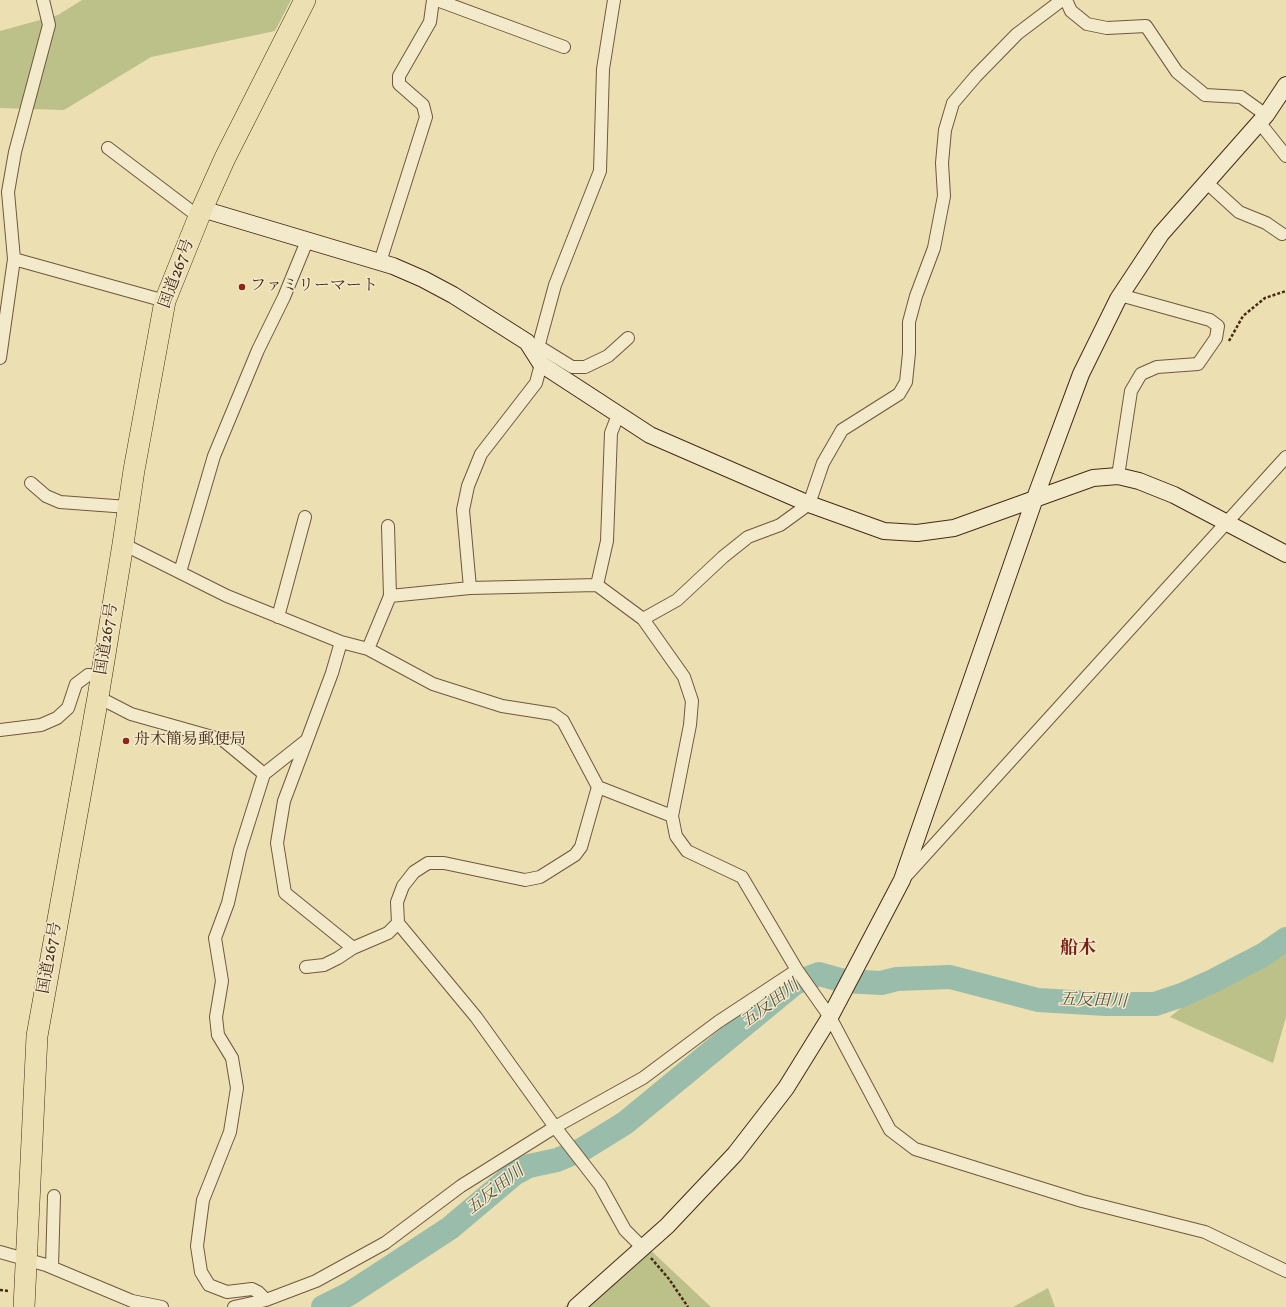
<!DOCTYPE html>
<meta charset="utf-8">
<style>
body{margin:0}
canvas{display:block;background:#ecdfb1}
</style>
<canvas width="1286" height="1307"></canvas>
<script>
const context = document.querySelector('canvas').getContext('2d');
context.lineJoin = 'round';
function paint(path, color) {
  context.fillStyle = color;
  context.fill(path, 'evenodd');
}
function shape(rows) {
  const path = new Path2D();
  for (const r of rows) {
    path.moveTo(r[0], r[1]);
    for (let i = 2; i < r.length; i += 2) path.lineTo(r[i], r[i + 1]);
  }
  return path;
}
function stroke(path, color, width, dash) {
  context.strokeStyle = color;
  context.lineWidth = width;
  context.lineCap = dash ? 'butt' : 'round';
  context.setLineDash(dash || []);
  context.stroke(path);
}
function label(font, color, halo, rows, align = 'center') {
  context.font = font + ' Vollkorn,"Noto Serif JP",serif';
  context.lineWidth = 3;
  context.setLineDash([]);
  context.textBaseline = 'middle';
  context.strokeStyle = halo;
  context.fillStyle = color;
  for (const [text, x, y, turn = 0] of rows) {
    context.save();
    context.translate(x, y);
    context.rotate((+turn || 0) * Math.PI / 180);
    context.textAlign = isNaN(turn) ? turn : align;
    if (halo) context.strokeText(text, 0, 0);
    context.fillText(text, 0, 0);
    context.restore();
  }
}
const green = shape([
 [82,0,291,0,275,31,151,57,64,110,0,108,0,31,58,15],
 [1286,946,1286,1017,1273,1063,1170,1017,1226,972],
 [644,1244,711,1307,564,1307],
 [1048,1288,1055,1307,1013,1307]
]);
const river = shape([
 [323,1307,349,1294,450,1228,514,1174,529,1166,557,1160,583,1149,625,1123,795,983,819,974,844,981,881,983,897,979,950,977,1038,1000,1106,1004,1155,1004,1182,995,1213,981,1263,955,1286,939]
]);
const path = shape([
 [1229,341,1243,316,1265,298,1286,291],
 [651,1258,669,1279,688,1307],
 [0,1290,9,1291]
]);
const street = shape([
 [437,0,564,47],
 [1066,0,1071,11,1087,24,1107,28,1146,26,1177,72,1205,95,1241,97,1266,115],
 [1259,122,1286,156],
 [108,148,199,217],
 [1206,182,1239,212,1266,223,1282,234],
 [14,259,165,301],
 [380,262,426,117,423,105,399,84,399,76,430,22,433,0],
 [538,346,572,367,585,367,608,356,628,338],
 [536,355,555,285,600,171,603,69,614,0],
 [0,358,14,259,8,192,15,152,49,25,43,0],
 [1118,476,1131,391,1141,374,1157,367,1198,364,1216,338,1218,326,1210,320,1120,295],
 [31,483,46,496,60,502,128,507],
 [388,526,390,596],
 [123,544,227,596,341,642,368,649,390,596,470,588,597,585,643,619,684,677,692,701,690,725,672,816,676,836,687,851,742,877,797,970,830,1017,890,1130,915,1149,1082,1201,1205,1232,1286,1271],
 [180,572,214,456,258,350,284,297,307,241],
 [597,585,607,541,611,433,618,415],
 [470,588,463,510,468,486,481,454,536,383,541,364],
 [278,617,305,517],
 [643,619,677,600,723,557,748,537,780,525,809,504,823,463,842,430,899,394,906,382,909,353,909,322,916,296,934,248,944,196,942,163,945,130,953,103,976,76,1017,34,1062,0],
 [368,649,433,684,502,706,553,714,563,721,598,787,672,816],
 [98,697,131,714,223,740,264,774,240,850,228,903,215,938,222,981,216,1017,218,1035,232,1058,237,1088,230,1132,203,1200,197,1246,201,1272,209,1285,227,1292,252,1289,258,1292,266,1300],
 [0,730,41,725,57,718,68,708,76,684,88,675,102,676],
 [307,740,284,801,277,843,285,893,353,948],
 [264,774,307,740,332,673,341,642],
 [905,877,1286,457],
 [398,923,397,902,403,886,414,872,428,863,444,863,525,880,540,877,575,855,581,847,598,787],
 [306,967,324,965,338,958,353,948,388,933,398,923,476,1017,555,1127,600,1185,625,1230,643,1248],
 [0,1252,46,1265,132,1301,162,1307],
 [52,1267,54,1196],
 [234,1307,266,1300,316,1281,385,1243,461,1186,555,1127,643,1078,718,1022,797,970]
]);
const secondary = shape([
 [202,209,393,266,423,279,453,295,527,342,541,364,650,435,809,504,884,531,917,533,954,528,1093,478,1118,476,1139,481,1174,495,1286,554],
 [576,1307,667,1226,735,1154,786,1088,830,1017,902,880,1035,498,1081,374,1118,299,1161,234,1266,115,1286,85]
]);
const highway = shape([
 [24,1307,37,1036,98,697,123,544,134,470,165,301,202,209,225,158,305,0]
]);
const markers = [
 [242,287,4,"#8f2418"],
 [126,741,4,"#8f2418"]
];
const streetNames = [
 ["国道267号",178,274,-70],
 ["国道267号",108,639,-81],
 ["国道267号",51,958,-80]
];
const poiNames = [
 ["ファミリーマート",250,287],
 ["舟木簡易郵便局",134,741]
];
const waterNames = [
 ["五反田川",1093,1002,2],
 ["五反田川",771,1005,-37],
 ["五反田川",496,1191,-38]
];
const quarterNames = [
 ["船木",1078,950]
];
paint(green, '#bbc189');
stroke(river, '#99bdaa', 24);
stroke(street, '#70573e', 14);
stroke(secondary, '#462a17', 18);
stroke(highway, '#462a17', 22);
stroke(path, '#462a17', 2.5, [3, 2]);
stroke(street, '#f3eacc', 12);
stroke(secondary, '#f3eacc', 16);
stroke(highway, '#ecdfb1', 21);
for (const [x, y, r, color] of markers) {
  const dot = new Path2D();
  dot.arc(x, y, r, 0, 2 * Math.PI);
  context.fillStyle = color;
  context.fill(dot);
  stroke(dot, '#f3eacc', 1.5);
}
label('16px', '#462a17', '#f3eacc', streetNames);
label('16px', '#462a17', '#f3eacc', poiNames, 'left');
label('italic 17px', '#5b4f3c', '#f3eacc', waterNames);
label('bold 18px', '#7a1f14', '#f3eacc', quarterNames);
</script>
